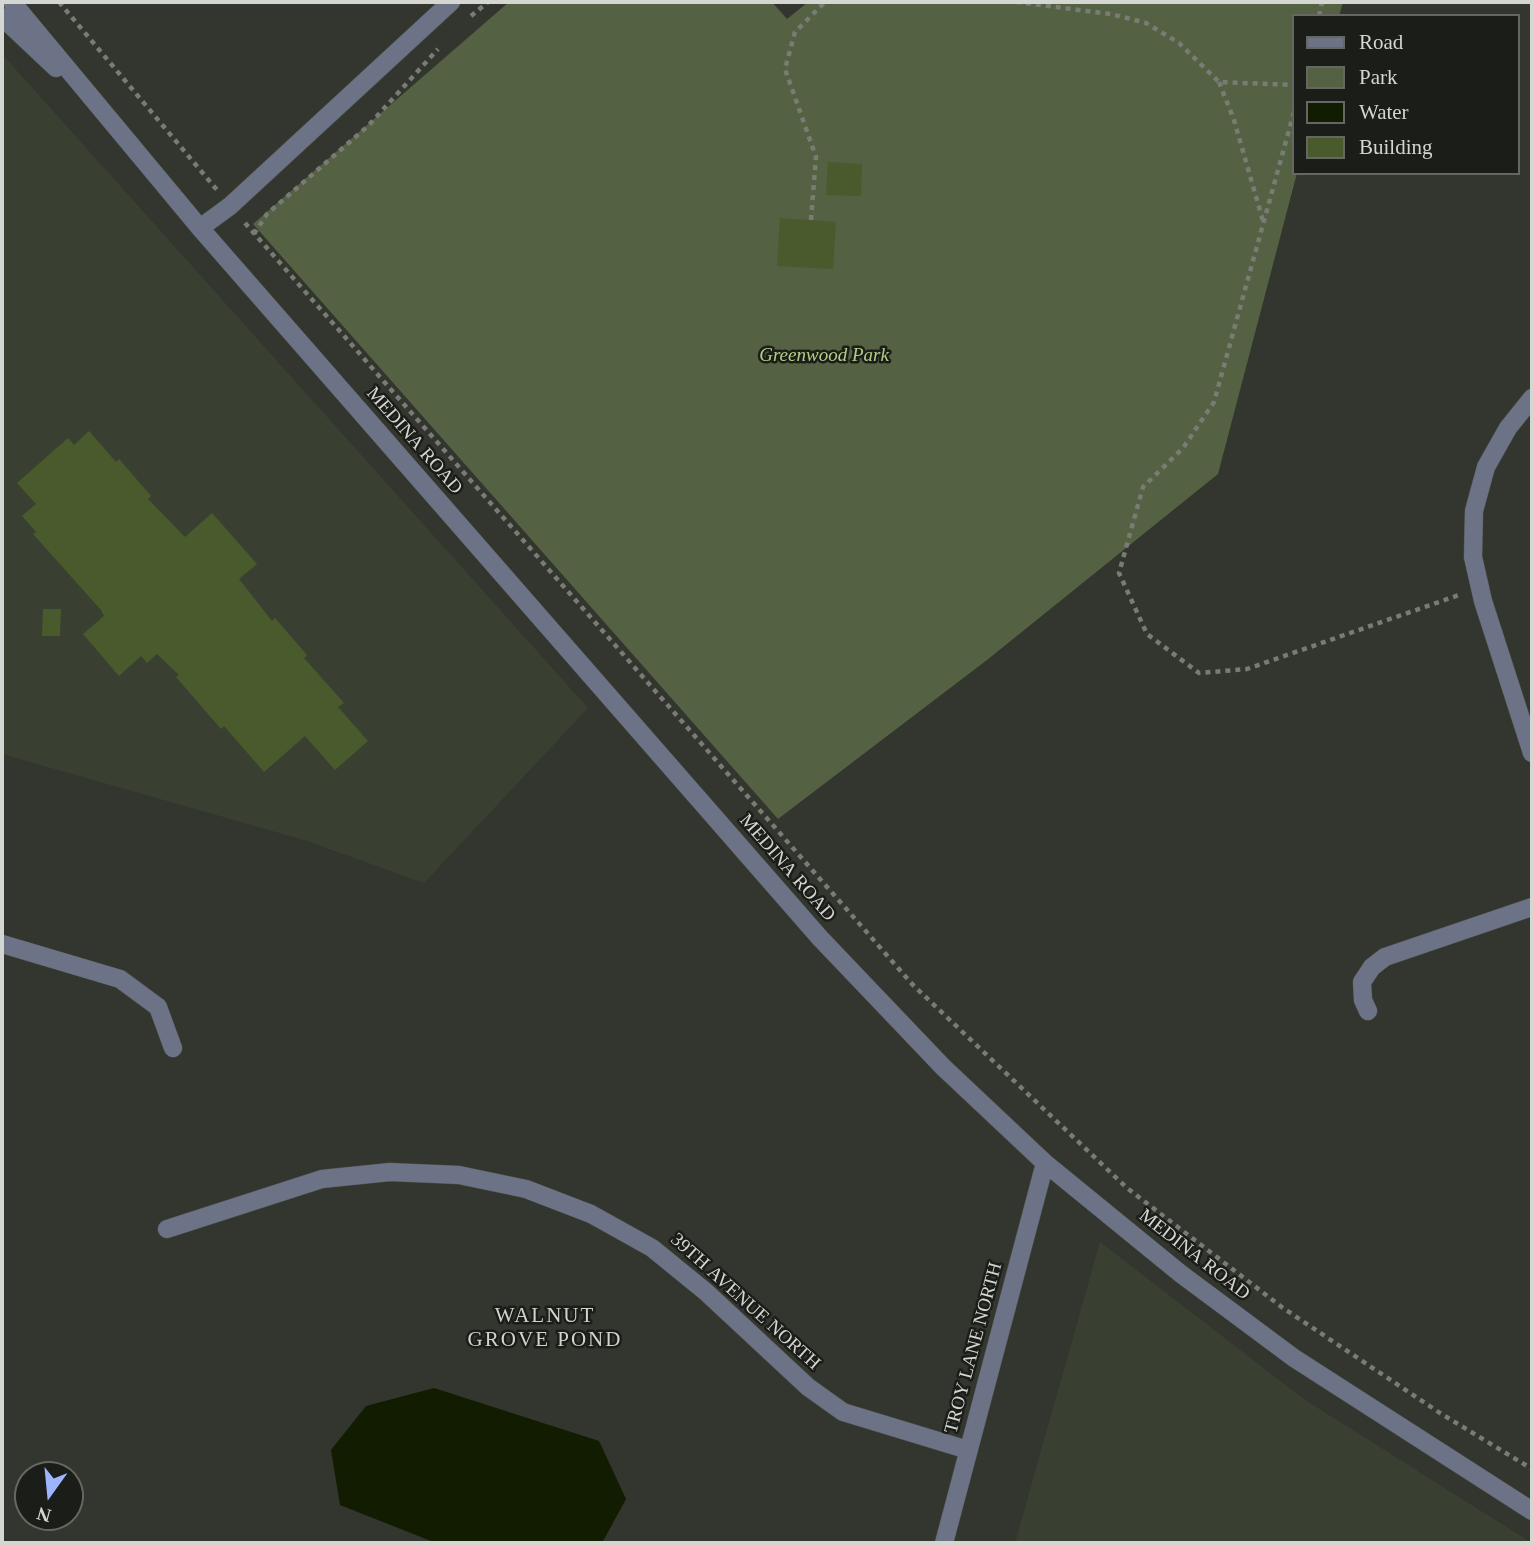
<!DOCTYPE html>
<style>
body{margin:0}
#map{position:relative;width:1534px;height:1545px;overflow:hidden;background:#32362e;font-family:"Times New Roman",serif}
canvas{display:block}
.frame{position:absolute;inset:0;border:4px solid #d4d6d1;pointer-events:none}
.legend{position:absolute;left:1292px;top:14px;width:228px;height:161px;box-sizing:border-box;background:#1b1d19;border:2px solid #656763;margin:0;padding:9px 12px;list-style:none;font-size:21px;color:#d4d6d1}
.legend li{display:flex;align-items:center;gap:14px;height:35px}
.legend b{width:35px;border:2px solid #656763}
.north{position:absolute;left:14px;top:1461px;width:70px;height:70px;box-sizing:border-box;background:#1b1d19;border:2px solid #656763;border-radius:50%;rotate:195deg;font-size:19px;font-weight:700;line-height:28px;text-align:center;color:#d4d6d1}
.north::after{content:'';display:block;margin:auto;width:24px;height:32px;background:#9eb4fd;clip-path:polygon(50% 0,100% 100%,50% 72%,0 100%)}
</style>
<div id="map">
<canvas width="1534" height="1545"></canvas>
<div class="frame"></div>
<ul class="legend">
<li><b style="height:9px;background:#6c7387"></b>Road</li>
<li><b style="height:19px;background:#546142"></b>Park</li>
<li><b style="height:19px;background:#111c00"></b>Water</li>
<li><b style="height:19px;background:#495a2d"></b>Building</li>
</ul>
<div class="north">N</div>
</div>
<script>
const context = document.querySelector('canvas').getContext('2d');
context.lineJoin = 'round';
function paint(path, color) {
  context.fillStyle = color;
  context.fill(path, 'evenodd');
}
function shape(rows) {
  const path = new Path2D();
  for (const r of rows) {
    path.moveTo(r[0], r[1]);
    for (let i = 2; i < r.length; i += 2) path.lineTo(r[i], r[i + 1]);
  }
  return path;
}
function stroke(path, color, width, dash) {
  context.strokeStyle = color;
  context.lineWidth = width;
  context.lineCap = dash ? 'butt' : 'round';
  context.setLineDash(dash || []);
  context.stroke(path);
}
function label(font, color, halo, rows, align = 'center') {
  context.font = font + ' "Times New Roman",serif';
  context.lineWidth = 5;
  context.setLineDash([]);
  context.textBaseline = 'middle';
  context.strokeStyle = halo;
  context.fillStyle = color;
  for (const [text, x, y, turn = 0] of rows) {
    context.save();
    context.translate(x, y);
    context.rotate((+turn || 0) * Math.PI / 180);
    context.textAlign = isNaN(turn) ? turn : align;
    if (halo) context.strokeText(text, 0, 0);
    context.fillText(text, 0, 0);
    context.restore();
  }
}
const built = shape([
 [2,54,588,708,424,883,304,840,2,754],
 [1100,1242,1305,1400,1532,1543,1015,1543]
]);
const green = shape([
 [509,2,772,2,787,19,808,2,1343,2,1339,16,1294,16,1294,173,1297,173,1218,474,987,660,778,819,253,224]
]);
const water = shape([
 [434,1388,599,1441,626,1499,602,1543,436,1543,340,1505,331,1450,366,1406]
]);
const building = shape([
 [828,162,862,164,861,196,826,195],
 [780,218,836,222,833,269,777,266],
 [89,431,116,462,119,459,151,496,148,499,185,537,212,513,257,564,239,579,272,621,275,618,307,655,304,658,344,703,338,707,368,741,335,770,305,736,264,772,224,726,221,729,176,677,179,675,157,654,147,663,141,656,119,676,83,634,104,616,101,610,33,534,36,532,22,516,36,504,17,483,68,438,74,445],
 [43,609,61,609,60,636,42,636]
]);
const path = shape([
 [59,2,217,190],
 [1016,2,1111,14,1146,23,1179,43,1219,82,1294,85],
 [471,16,488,2],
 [1319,16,1322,2],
 [1219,82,1234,120,1263,221],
 [1294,112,1214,402,1183,448,1143,487,1119,573,1147,634,1199,673,1247,669,1459,595],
 [811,220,816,157,785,69,795,32,825,2],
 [245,223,913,985,1127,1188,1283,1308,1440,1413,1532,1469],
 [254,234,267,214,368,126,438,49]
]);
const minor = shape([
 [12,2,200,228,820,938,943,1067,1045,1163,1181,1274,1294,1358,1532,1511],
 [2,17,56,68],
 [200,228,230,206,451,2],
 [1532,398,1508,428,1486,467,1474,511,1473,557,1483,601,1532,753],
 [2,944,120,979,158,1007,173,1048],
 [1368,1011,1363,1000,1362,982,1372,967,1385,957,1532,907],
 [167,1229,322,1179,390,1172,459,1175,526,1189,591,1214,652,1248,706,1292,808,1387,843,1412,968,1450],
 [944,1543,1045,1163]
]);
const parkNames = [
 ["Greenwood Park",824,356]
];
const streetNames = [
 ["MEDINA ROAD",414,441,49],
 ["MEDINA ROAD",787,868,49],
 ["MEDINA ROAD",1194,1255,38],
 ["39TH AVENUE NORTH",745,1302,42],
 ["TROY LANE NORTH",974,1348,-75]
];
const neighbourhoodNames = [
 ["WALNUT",545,1316],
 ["GROVE POND",545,1340]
];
paint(built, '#3a4031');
paint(green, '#546142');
paint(water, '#111c00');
paint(building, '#495a2d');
stroke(minor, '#4f534b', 19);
stroke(path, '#797c75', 4.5, [5, 5]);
stroke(minor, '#6c7387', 18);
label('italic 19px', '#b2ce86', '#1b1d19', parkNames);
label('19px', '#d4d6d1', '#1b1d19', streetNames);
context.letterSpacing = '2px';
label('21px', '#d0d4ca', '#1b1d19', neighbourhoodNames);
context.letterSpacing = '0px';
</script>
